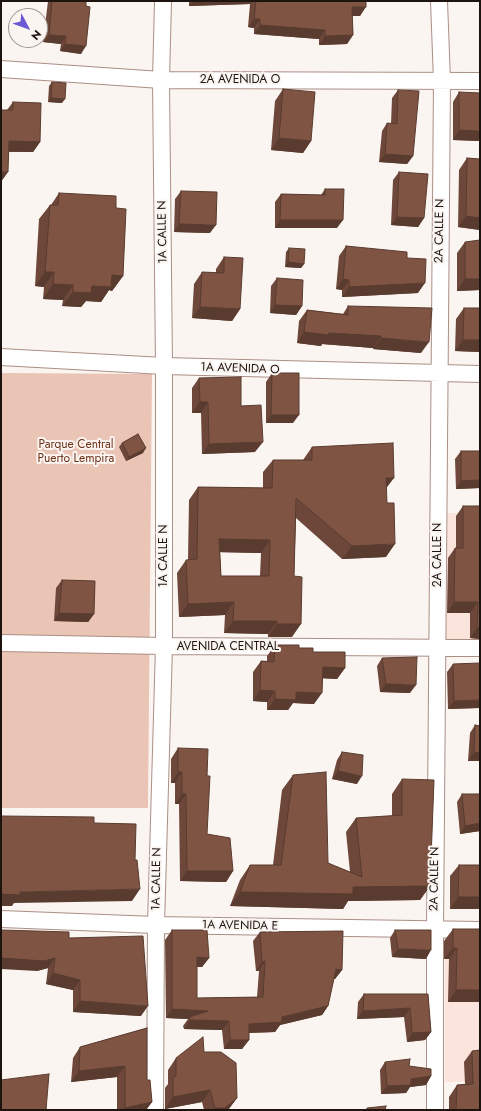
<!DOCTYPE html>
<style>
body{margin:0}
#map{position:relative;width:481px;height:1111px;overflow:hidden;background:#fbf5f2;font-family:Jost,sans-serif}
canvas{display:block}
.frame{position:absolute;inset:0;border:2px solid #1d130f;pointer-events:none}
.north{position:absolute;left:8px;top:8px;width:40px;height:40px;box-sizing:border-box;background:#fbf5f2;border:1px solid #a29b97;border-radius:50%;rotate:131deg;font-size:11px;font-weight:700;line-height:16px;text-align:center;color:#1d130f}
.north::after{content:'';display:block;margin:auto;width:14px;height:18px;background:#6b59d3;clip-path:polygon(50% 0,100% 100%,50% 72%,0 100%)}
</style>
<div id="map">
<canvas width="481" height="1111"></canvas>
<div class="frame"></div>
<div class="north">N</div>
</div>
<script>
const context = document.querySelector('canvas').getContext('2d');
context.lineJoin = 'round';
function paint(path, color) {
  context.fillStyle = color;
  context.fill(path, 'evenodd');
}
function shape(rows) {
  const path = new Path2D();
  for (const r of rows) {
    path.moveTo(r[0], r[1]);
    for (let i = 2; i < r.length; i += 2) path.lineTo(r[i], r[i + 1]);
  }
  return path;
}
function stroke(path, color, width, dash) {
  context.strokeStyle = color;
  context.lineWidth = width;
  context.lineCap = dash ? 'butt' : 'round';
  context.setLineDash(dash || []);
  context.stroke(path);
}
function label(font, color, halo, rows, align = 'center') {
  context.font = font + ' Jost,sans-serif';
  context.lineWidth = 4;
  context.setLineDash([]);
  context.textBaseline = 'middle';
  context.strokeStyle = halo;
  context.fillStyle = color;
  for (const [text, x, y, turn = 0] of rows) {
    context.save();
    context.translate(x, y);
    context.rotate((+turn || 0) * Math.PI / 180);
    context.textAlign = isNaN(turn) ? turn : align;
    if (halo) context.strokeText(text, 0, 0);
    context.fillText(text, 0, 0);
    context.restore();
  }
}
const built = shape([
 [447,513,480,513,480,639,446,639],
 [445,938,480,938,480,1081,445,1082]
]);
const green = shape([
 [1,373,152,374,148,808,1,808]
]);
const minor = shape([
 [1,69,161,80,480,81],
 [1,357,164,366,480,374],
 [1,643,164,646,480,648],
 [1,919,156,925,480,930],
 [155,1110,156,925,164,646,164,366,161,80,163,1],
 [435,1110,435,930,442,81,439,1]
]);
const wall = shape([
 [48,1,86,1,81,54,60,51,61,44,43,42],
 [189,1,366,1,360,16,352,16,353,35,347,44,319,45,319,39,254,34,254,28,248,27,250,4,189,6],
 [52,82,62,103,48,102,49,86],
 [283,89,311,141,303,153,271,150,275,101],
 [398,90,413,156,407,164,379,162,382,131,387,123,391,124,392,98],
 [459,92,480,141,453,140,453,102],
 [13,102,40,142,33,152,9,152,7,110],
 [467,158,480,159,480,230,458,227,459,170],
 [399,172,424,218,418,227,391,225,393,180],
 [325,189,337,228,275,228,275,202,281,194,321,195],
 [181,191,210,233,174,232,175,199],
 [59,193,116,208,123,276,112,291,109,290,101,302,86,301,81,307,62,306,63,300,43,299,44,287,35,286,39,219,50,205,51,205],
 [465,242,480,290,457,291,457,253],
 [346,246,407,258,418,293,342,297,342,290,336,289,339,256],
 [289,248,304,264,301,268,285,267,286,252],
 [224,257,240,309,232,321,192,318,194,284,202,272,216,273,216,269],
 [277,278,302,306,296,315,270,313,271,286],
 [348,306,421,353,373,349,373,348,322,344,321,346,297,343,299,321,307,310,343,314],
 [464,308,480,308,480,352,455,351,456,319],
 [272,373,293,423,266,423,266,382],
 [199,378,241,406,255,452,202,454,201,413,192,413,192,388],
 [122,443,143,453,126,461,119,447],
 [312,447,386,488,386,557,342,559,296,518,292,637,268,637,268,634,224,633,225,615,179,617,177,573,186,560,188,560,189,500,198,487,263,488,263,472,273,460,303,460],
 [220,552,261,553,260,576,221,576],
 [461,451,480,488,456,489,455,459],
 [463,506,480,506,480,639,470,638,470,613,447,613,448,558,455,548,456,548,456,516],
 [62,580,94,614,88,622,54,621,56,588],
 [275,645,299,648,313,652,345,668,337,679,322,678,314,704,293,703,288,710,267,710,267,702,253,701,253,672,261,661,267,661,267,656],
 [382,658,410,693,380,692,377,666],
 [453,664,479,708,448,709,447,672],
 [475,725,480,726,480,761,468,761,470,733],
 [178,748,207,776,207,834,233,871,226,882,180,881,179,804,175,804,175,783,171,783,171,759],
 [342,752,357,784,332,779,337,760],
 [293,775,328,863,350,872,346,832,356,818,392,816,392,794,402,779,430,886,420,900,348,901,343,909,230,906,240,880,250,865,273,865,282,790],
 [462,794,480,831,460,834,457,802],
 [459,865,480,865,480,909,450,909,450,876],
 [453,929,480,1002,448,1002,449,959,444,959,444,941],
 [172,930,209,958,202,967,197,967,197,998,257,997,259,971,256,971,253,941,260,932,342,970,335,979,334,979,328,1006,322,1015,280,1025,275,1032,249,1033,249,1040,242,1049,224,1049,222,1030,184,1029,183,1026,188,1019,166,1018,165,940],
 [395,930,426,959,392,957,390,938],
 [69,938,141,1016,73,1012,73,990,46,984,48,968,37,971],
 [364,994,428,994,431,1032,425,1040,407,1042,404,1017,357,1019,358,1002],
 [147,1028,147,1080,152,1102,146,1110,117,1110,117,1077,71,1082,73,1058,80,1047],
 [472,1051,480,1110,449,1110,449,1097,457,1085,465,1084,464,1062],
 [204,1052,237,1098,228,1110,204,1110,202,1102,165,1109,165,1088,168,1084,168,1070,176,1058],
 [385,1062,409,1066,431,1076,426,1085,410,1087,406,1093,381,1094,380,1070]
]);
const shadedWall = shape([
 [193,1,252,1,250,4,189,6],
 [352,7,366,7,360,16,346,16],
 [254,19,260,19,254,28,248,27],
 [260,25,325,30,319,39,254,34],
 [49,35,66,36,61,44,43,42],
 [353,35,347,44,319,45,325,36],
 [65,44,86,46,81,54,60,51],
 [51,98,65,99,62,103,48,102],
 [459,130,480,131,480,141,453,140],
 [279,138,311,141,303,153,271,150],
 [9,141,40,142,33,152,1,151],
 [385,154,413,156,407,164,379,162],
 [1,172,8,172,1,182],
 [466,216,480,218,480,230,458,227],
 [397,217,424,218,418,227,391,225],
 [280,220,343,220,337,228,275,228],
 [179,224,216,225,210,233,174,232],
 [288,262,304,264,301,268,285,267],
 [45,272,54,272,44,287,35,286],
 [112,275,123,276,112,291,109,290,101,302,86,301,81,307,62,306,73,292,92,286],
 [343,279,349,280,342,290,336,289],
 [465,279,480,279,480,290,457,291],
 [425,283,418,293,342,297,349,287],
 [53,284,73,285,63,300,43,299],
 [275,305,302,306,296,315,270,313],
 [200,307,240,309,232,321,192,318],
 [304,332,329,333,381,336,373,348,322,344,321,346,297,343],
 [381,338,429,342,421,353,373,349],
 [463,340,480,340,480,352,455,351],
 [200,402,208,402,201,413,192,413],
 [271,415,299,415,293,423,266,423],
 [263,442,255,452,202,454,209,444],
 [146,448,143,453,126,461,129,457],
 [386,478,394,478,384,491],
 [480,480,480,488,456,489,461,481],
 [219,539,270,540,261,553,210,552],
 [395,544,386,557,342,559,352,546],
 [234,602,225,615,179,617,188,604],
 [454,602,478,602,470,613,447,613],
 [59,613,94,614,88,622,54,621],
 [233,621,277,621,268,634,224,633],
 [277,624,301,624,292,637,268,637],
 [477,628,480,628,480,639,470,638],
 [323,667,345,668,337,679,315,678],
 [386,684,416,685,410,693,380,692],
 [260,690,275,691,267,702,253,701],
 [296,692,322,693,314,704,293,703,288,710,267,710,275,699],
 [480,700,480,706,479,708,448,709,454,701],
 [474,752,480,753,480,761,468,761],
 [338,771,362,776,357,784,332,779],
 [178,772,182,772,175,783,171,783],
 [182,794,186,794,179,804,175,804],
 [480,823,480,831,460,834,465,826],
 [187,871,233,871,226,882,180,881],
 [430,886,420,900,348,901,343,909,230,906,240,892,353,887],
 [140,889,132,901,14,903,12,906,1,906,1,894,20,892],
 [458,897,480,897,480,909,450,909],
 [453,948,457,948,449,959,444,959],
 [398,949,431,950,426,959,392,957],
 [197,957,209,958,202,967,190,966],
 [1,958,55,958,48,968,37,971,1,969],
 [265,961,259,971,256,971,262,962],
 [336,969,342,970,335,979,329,979],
 [53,973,80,980,73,990,46,984],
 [456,990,480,990,480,1002,448,1002],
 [80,1001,148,1006,141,1016,73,1012],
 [328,1006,322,1015,280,1025,275,1032,242,1033,249,1024,282,1017],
 [410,1008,404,1017,357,1019,363,1011],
 [172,1009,208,1011,190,1017,188,1019,166,1018],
 [190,1020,229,1021,222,1030,184,1029],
 [431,1032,425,1040,407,1042,412,1033],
 [230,1040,249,1040,242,1049,224,1049],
 [125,1066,117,1077,71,1082,79,1071],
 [431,1076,426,1085,410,1087,406,1093,381,1094,387,1086,411,1079],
 [210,1090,202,1102,165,1109,173,1097],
 [237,1098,228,1110,214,1110,215,1108],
 [152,1102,146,1110,123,1110,125,1108]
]);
const building = shape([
 [52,1,86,1,86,6,90,7,86,46,65,44,66,36,49,35,52,1],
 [256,1,366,1,366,7,352,7,353,35,325,36,325,30,260,25,260,19,254,19,256,1],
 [52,82,66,83,65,99,51,98,52,82],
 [283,89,315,92,311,141,279,138,283,89],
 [398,90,419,91,413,156,385,154,387,123,397,124,398,90],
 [459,92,480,93,480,131,459,130,459,92],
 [13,102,41,103,40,142,9,141,8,172,1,172,1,110,13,110,13,102],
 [467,158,480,159,480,218,466,216,467,158],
 [399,172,428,174,424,218,397,217,399,172],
 [325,189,344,189,343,220,280,220,281,194,325,195,325,189],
 [181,191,217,192,216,225,179,224,181,191],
 [59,193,116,196,116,208,126,209,123,276,112,275,111,287,92,286,91,293,73,292,73,285,53,284,54,272,45,272,50,205,58,205,59,193],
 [480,240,480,279,465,279,465,242,480,240],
 [346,246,407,252,407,258,426,259,425,283,349,287,349,280,343,279,346,246],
 [289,248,305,249,304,264,288,262,289,248],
 [224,257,243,258,240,309,200,307,202,272,224,273,224,257],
 [277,278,303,280,302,306,275,305,277,278],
 [348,306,432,308,429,342,381,338,381,336,329,333,328,335,304,332,307,310,348,315,348,306],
 [464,308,480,308,480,340,463,340,464,308],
 [272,373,299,373,299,415,271,415,272,373],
 [241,377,241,406,261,405,263,442,209,444,208,402,200,402,199,378,241,377],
 [138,434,146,448,129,457,122,443,138,434],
 [393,443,394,478,386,478,387,503,394,503,395,544,352,546,296,498,294,576,302,577,301,624,277,624,277,621,233,621,234,602,188,604,186,560,197,559,198,487,272,488,273,460,312,460,312,447,393,443],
 [219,539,270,540,269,576,221,576,219,539],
 [461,451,480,451,480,480,461,481,461,451],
 [463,506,480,506,480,628,477,628,478,602,454,602,455,548,463,548,463,506],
 [62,580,95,581,94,614,59,613,62,580],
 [275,645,299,645,299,648,313,648,313,652,345,652,345,668,323,667,322,693,296,692,296,700,275,699,275,691,260,690,261,661,274,662,275,645],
 [417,657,416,685,386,684,382,658,417,657],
 [480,663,480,700,454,701,453,664,480,663],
 [475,725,480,726,480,753,474,752,475,725],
 [178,748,208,749,207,776,210,776,207,834,230,838,233,871,187,871,186,794,182,794,182,772,178,772,178,748],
 [342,752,363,755,362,776,338,771,342,752],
 [326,772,328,863,362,877,356,818,402,815,402,779,434,780,430,886,353,887,353,894,240,892,250,865,281,865,293,775,326,772],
 [462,794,480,794,480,823,465,826,462,794],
 [1,816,94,817,94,823,136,824,135,860,137,860,140,889,20,892,20,895,1,894,1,816],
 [459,865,480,865,480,897,458,897,459,865],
 [453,929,480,929,480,990,456,990,457,948,453,948,453,929],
 [1,930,69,932,69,938,143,936,148,1006,80,1001,80,980,53,973,55,958,44,961,1,958,1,930],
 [172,930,207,930,209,958,197,957,197,998,263,997,265,961,262,962,260,932,343,931,342,970,336,969,328,1006,282,1017,282,1022,249,1024,249,1040,230,1040,229,1021,190,1020,190,1017,208,1011,172,1009,172,930],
 [395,930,431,930,431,950,398,949,395,930],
 [364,994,428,994,431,1032,412,1033,410,1008,363,1011,364,994],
 [147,1028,147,1080,150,1080,152,1102,125,1108,125,1066,79,1071,80,1047,147,1028],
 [203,1037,204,1052,221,1052,236,1063,237,1098,225,1108,215,1108,210,1090,173,1097,173,1077,176,1076,176,1058,203,1037],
 [480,1050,480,1110,456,1110,457,1085,473,1084,472,1051,480,1050],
 [410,1059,409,1066,431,1069,431,1076,411,1079,411,1085,387,1086,385,1062,410,1059],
 [49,1074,46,1110,1,1110,1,1080,49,1074],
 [386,1106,385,1110,367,1110,367,1108,386,1106]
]);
const streetNames = [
 ["2A AVENIDA O",240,80],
 ["2A CALLE N",440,231,-89],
 ["1A CALLE N",163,232,-91],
 ["1A AVENIDA O",240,369,2],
 ["2A CALLE N",438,555,-90],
 ["1A CALLE N",164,556,-90],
 ["AVENIDA CENTRAL",228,647],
 ["1A CALLE N",157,879,-89],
 ["2A CALLE N",435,879,-89],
 ["1A AVENIDA E",240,926,1]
];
const parkNames = [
 ["Parque Central",76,445],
 ["Puerto Lempira",76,459]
];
paint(built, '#fbe4dc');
paint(green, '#eac4b5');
stroke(minor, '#aa8f85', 18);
stroke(minor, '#fff', 16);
paint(wall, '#6d483a');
paint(shadedWall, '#593b2f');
paint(building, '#7f5443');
stroke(building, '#593b2f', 1);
label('12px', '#1d130f', '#fbf5f2', streetNames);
label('12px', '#6d3017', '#fbf5f2', parkNames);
</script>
